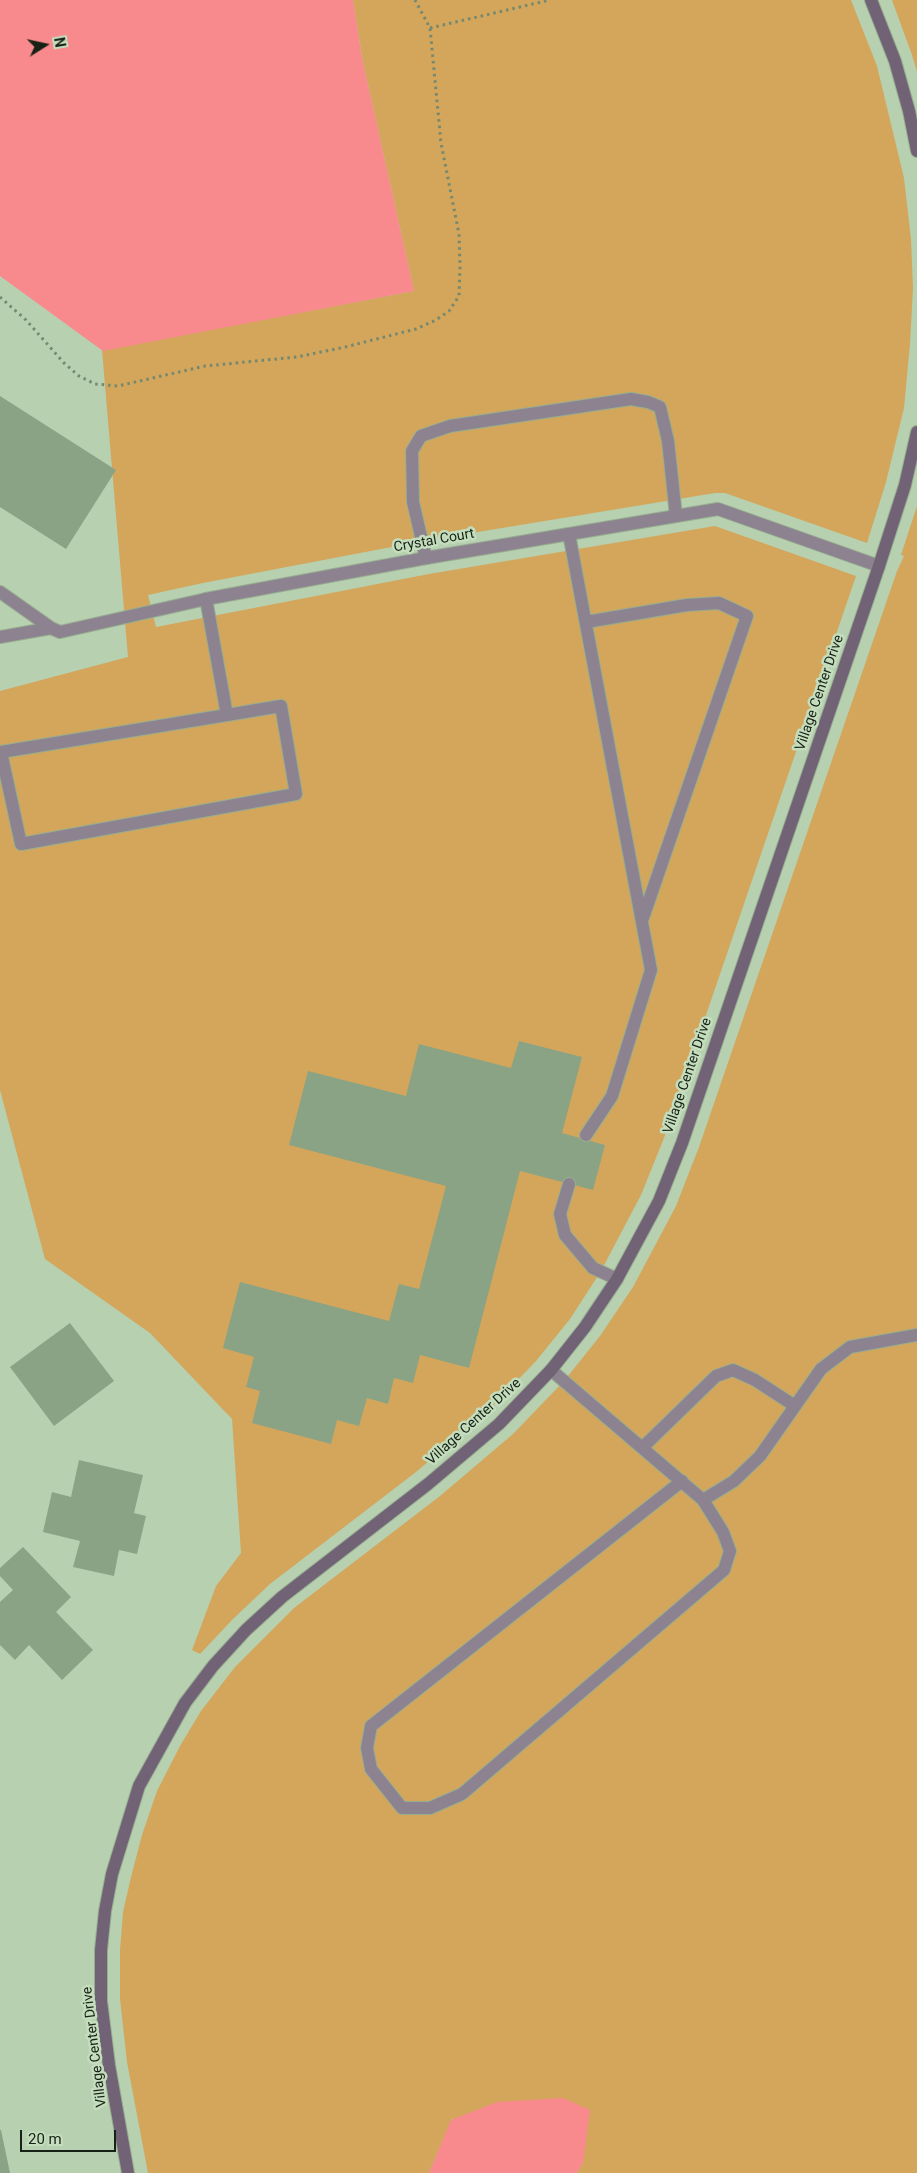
<!DOCTYPE html>
<style>
body{margin:0}
#map{position:relative;width:917px;height:2173px;overflow:hidden;background:#b7d0b0;font-family:Roboto,sans-serif}
canvas{display:block}
.north{position:absolute;left:20px;top:20px;width:50px;height:50px;-webkit-text-stroke:4px #c4ddbd;paint-order:stroke;rotate:80deg;font-size:14px;font-weight:700;line-height:20px;text-align:center;color:#182116}
.north::after{content:'';display:block;margin:auto;width:18px;height:22px;background:#182116;clip-path:polygon(50% 0,100% 100%,50% 72%,0 100%)}
.scale{position:absolute;left:20px;top:2130px;width:96px;height:22px;box-sizing:border-box;border:2px solid #182116;border-top:0;padding-left:6px;font-size:15px;line-height:18px;white-space:nowrap;color:#182116;-webkit-text-stroke:4px #c4ddbd;paint-order:stroke}
</style>
<div id="map">
<canvas width="917" height="2173"></canvas>
<div class="north">N</div>
<div class="scale">20 m</div>
</div>
<script>
const context = document.querySelector('canvas').getContext('2d');
context.lineJoin = 'round';
function paint(path, color) {
  context.fillStyle = color;
  context.fill(path, 'evenodd');
}
function shape(rows) {
  const path = new Path2D();
  for (const r of rows) {
    path.moveTo(r[0], r[1]);
    for (let i = 2; i < r.length; i += 2) path.lineTo(r[i], r[i + 1]);
  }
  return path;
}
function stroke(path, color, width, dash) {
  context.strokeStyle = color;
  context.lineWidth = width;
  context.lineCap = dash ? 'butt' : 'round';
  context.setLineDash(dash || []);
  context.stroke(path);
}
function label(font, color, halo, rows, align = 'center') {
  context.font = font + ' Roboto,sans-serif';
  context.lineWidth = 5;
  context.setLineDash([]);
  context.textBaseline = 'middle';
  context.strokeStyle = halo;
  context.fillStyle = color;
  for (const [text, x, y, turn = 0] of rows) {
    context.save();
    context.translate(x, y);
    context.rotate((+turn || 0) * Math.PI / 180);
    context.textAlign = isNaN(turn) ? turn : align;
    if (halo) context.strokeText(text, 0, 0);
    context.fillText(text, 0, 0);
    context.restore();
  }
}
const green = shape([
 [353,0,851,0,877,66,904,178,911,239,913,288,910,344,904,408,886,482,867,543,725,493,715,493,423,541,203,583,148,595,156,627,429,574,715,526,856,576,664,1138,641,1195,601,1271,570,1319,536,1361,486,1413,416,1472,270,1584,233,1619,200,1654,192,1650,216,1586,241,1553,232,1419,150,1333,45,1259,0,1090,0,691,128,657,102,350,414,291,362,58],
 [892,0,917,0,917,72,912,55],
 [917,506,917,2173,577,2173,583,2163,452,2119,429,2173,148,2173,127,2062,120,1999,120,1950,123,1912,131,1877,142,1835,157,1791,180,1746,201,1711,235,1667,294,1608,440,1496,513,1434,564,1381,600,1336,633,1287,676,1206,699,1147,897,571,904,556,901,555]
]);
const water = shape([
 [0,0,353,0,362,58,414,291,103,351,0,276],
 [563,2098,590,2110,583,2163,577,2173,429,2173,451,2120,497,2102]
]);
const building = shape([
 [0,396,116,470,66,549,0,507],
 [519,1041,582,1057,562,1133,605,1145,593,1190,520,1171,469,1368,420,1355,413,1383,394,1378,388,1404,367,1398,359,1426,337,1420,331,1444,252,1423,260,1391,246,1387,254,1357,223,1348,240,1282,389,1321,399,1284,419,1289,446,1186,289,1145,308,1071,406,1096,419,1044,511,1068],
 [70,1323,114,1381,54,1426,10,1367],
 [79,1460,143,1475,134,1513,146,1516,137,1554,119,1550,114,1576,73,1567,80,1541,43,1532,52,1492,71,1497],
 [23,1547,71,1597,56,1612,93,1650,62,1680,29,1645,15,1660,0,1645,0,1602,13,1590,0,1576,0,1568],
 [0,2130,1,2130,10,2173,0,2173]
]);
const path = shape([
 [430,28,550,0],
 [0,297,26,320,64,363,79,376,95,384,118,386,205,366,297,357,345,347,416,329,436,320,449,311,459,296,460,266,459,234,441,143,430,28,415,0]
]);
const lane = shape([
 [569,534,651,970,612,1096,586,1135],
 [426,558,413,502,412,451,421,436,450,426,631,399,648,402,660,407,668,441,676,516],
 [206,599,227,715,281,706,296,794,21,844,1,752,227,715],
 [586,622,687,605,719,603,747,616,643,918],
 [569,1184,560,1214,565,1235,593,1268,617,1279],
 [551,1370,703,1500,734,1481,760,1456,821,1369,850,1347,917,1335],
 [643,1447,716,1376,733,1370,755,1380,795,1406],
 [682,1481,371,1726,367,1748,371,1769,402,1808,430,1808,462,1794,724,1570,730,1551,723,1532,703,1500]
]);
const street = shape([
 [0,592,51,628,60,632,206,599,426,558,718,509,879,566],
 [0,637,51,628]
]);
const secondary = shape([
 [871,0,895,61,909,111,917,151],
 [128,2173,109,2065,101,2001,101,1950,105,1911,112,1874,139,1786,185,1703,213,1666,246,1630,282,1597,428,1484,499,1424,551,1370,585,1327,617,1279,659,1201,682,1143,879,566,905,485,917,432]
]);
const streetNames = [
 ["Crystal Court",434,541,-10],
 ["Village Center Drive",820,693,-71],
 ["Village Center Drive",688,1076,-71],
 ["Village Center Drive",474,1422,-42],
 ["Village Center Drive",95,2047,-97]
];
paint(green, '#d3a65b');
paint(water, '#f88a8d');
paint(building, '#8ba385');
stroke(lane, '#97ad91', 14);
stroke(street, '#97ad91', 14);
stroke(secondary, '#97ad91', 14);
stroke(path, '#758870', 3, [2.5, 4]);
stroke(lane, '#8d8390', 12);
stroke(street, '#8d8390', 12);
stroke(secondary, '#716275', 12);
label('14px', '#182116', '#c4ddbd', streetNames);
</script>
